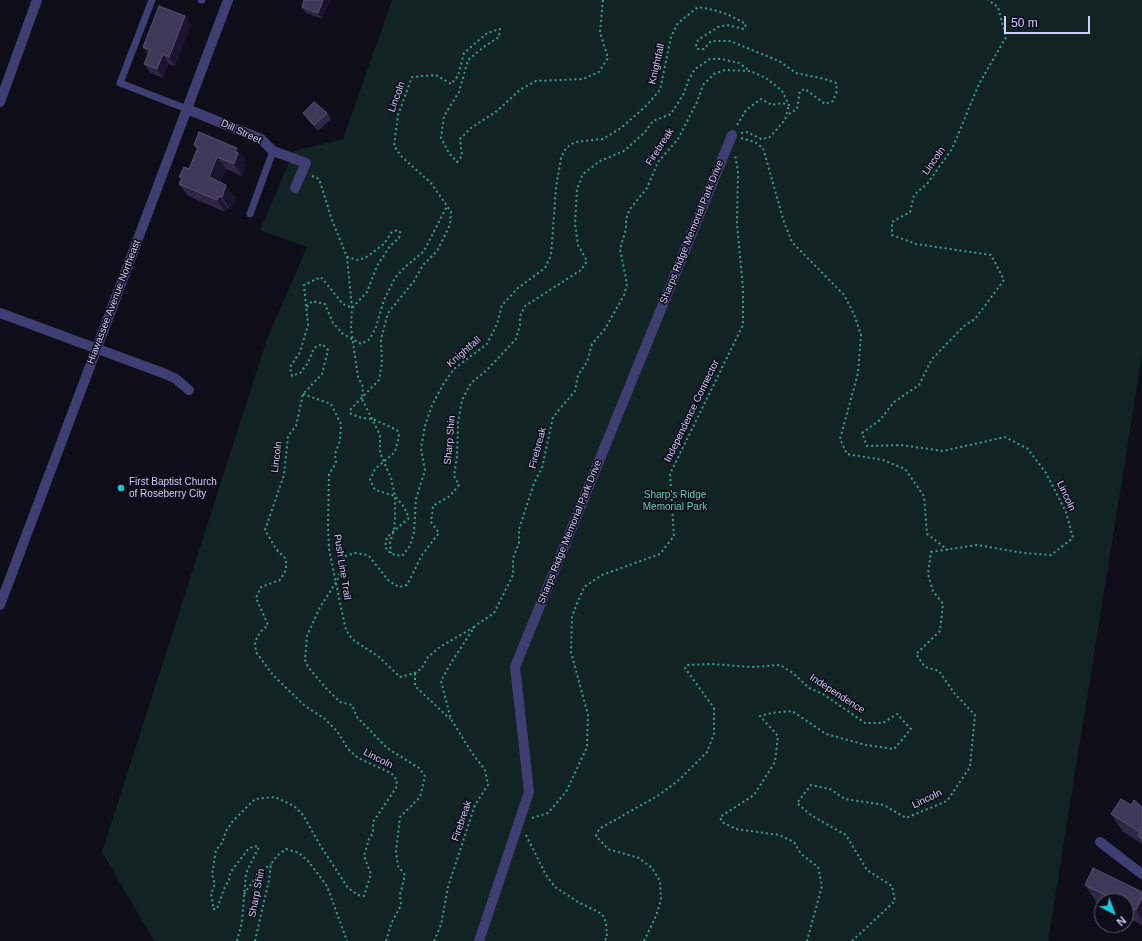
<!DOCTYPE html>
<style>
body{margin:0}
#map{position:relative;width:1142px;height:941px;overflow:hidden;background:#0f0d1a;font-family:Arial,sans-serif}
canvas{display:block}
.north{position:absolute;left:1094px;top:893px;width:40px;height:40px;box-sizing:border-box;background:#0f0d1a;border:1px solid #5c5973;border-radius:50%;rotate:138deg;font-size:11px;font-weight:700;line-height:16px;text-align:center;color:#d0ccf8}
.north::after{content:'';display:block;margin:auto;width:14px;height:18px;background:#1cc6d5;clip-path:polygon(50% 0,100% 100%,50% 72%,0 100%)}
.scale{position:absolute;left:1004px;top:16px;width:86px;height:18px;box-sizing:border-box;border:2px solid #d0ccf8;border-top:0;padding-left:5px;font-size:12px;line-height:14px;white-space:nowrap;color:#d0ccf8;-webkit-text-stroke:3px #0f0d1a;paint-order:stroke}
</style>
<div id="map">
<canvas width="1142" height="941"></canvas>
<div class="north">N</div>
<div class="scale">50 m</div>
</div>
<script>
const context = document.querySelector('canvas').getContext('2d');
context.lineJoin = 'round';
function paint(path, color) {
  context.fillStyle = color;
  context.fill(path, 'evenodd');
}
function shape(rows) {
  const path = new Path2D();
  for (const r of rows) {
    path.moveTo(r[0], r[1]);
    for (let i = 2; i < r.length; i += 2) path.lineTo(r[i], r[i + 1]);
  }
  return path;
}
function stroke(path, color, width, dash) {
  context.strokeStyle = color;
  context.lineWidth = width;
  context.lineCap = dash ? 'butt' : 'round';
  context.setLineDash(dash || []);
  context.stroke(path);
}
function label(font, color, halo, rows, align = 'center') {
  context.font = font + ' Arial,sans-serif';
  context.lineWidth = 3;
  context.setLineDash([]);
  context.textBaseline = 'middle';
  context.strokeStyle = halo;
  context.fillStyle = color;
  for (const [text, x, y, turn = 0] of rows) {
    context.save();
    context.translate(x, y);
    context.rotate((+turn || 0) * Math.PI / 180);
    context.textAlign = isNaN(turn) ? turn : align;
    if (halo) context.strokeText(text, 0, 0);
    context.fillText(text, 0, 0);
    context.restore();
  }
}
const green = shape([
 [392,0,1142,0,1142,355,1048,941,154,941,102,852,267,339,307,247,260,230,294,151,343,139]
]);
const path = shape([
 [603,0,600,32,608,58,599,72,583,79,536,81,521,89,497,111,471,128,460,139,462,156,457,162,449,153,441,138,444,116,459,92,468,60,485,46,499,37,500,29,487,33,464,53,458,76,451,84,436,75,412,77,398,115,394,146,402,157,431,183,445,203,451,212,450,225,437,251,423,265,414,281,388,313,381,339,382,363,379,380,350,410,351,414,362,418,373,419,397,430,399,436,395,452,375,469,370,480,375,490,395,496,404,507,409,518,387,537,385,547,391,554,402,556,410,546,414,532,416,499,425,470,421,448,425,426,432,405,444,383,454,369,487,344,497,324,502,305,518,288,545,268,551,255,556,188,561,158,566,148,575,142,603,139,621,128,646,106,660,90,671,37,678,23,698,7,714,10,729,15,746,24,744,29,727,25,718,27,698,40,696,44,697,49,704,49,711,41,730,41,779,61,796,73,825,79,836,83,837,91,833,101,825,104,805,89,800,91,797,109,787,115],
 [741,133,747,132,761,139,769,138,785,120,789,105],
 [741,138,755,142,763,148,784,222,792,242,844,295,854,314,861,335,858,373,840,439,847,454,883,460,905,469,924,496,927,534,948,550],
 [312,176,319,179,332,220,347,257,352,308,351,328,358,377,363,387,362,399,380,435,380,453,391,478,395,496,395,518,394,530,390,542,391,553],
 [307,307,312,301,325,304,333,323,343,334,361,344,370,339,376,327,384,300,395,278,404,268,424,251,447,206],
 [303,394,331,404,341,424,340,440,335,454,336,463,329,474,328,526,329,549,343,617,346,630,352,639,379,657,400,677,415,673,422,668,428,657,440,647,474,627],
 [415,673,415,686,450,719],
 [532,818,548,813,566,792,587,747,588,715,571,652,572,616,584,587,602,575,660,554,674,536,670,474,743,325,743,289,737,224,738,171,735,155],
 [526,835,546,875,555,887,578,902,602,914,606,922,607,938,604,941],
 [244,894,259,873,271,864],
 [237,941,242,922,246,873,259,847,254,846,248,849,230,873,229,880,224,889,217,909,213,909,213,905,211,894,215,884,212,875,216,850,222,843,226,831,233,821,255,799,275,797,294,806,303,815,320,845,348,888,358,895,364,896,371,874,364,856,369,839,373,833,373,822,396,788,397,780,391,773,358,758,348,749,337,731,325,719,305,706,273,675,256,652,255,642,260,632,268,625,256,598,261,587,280,580,286,570,286,559,276,549,265,530,284,475,288,436,296,426,303,394,322,374,328,350,322,344,314,348,308,363,300,373,292,376,290,367,300,352,308,325,304,285,321,277,343,304,352,308,367,292,377,266,390,246,399,238,400,232,397,230,391,233,384,244,365,258,358,260,347,257],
 [255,941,269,880,271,864,277,856,286,849,299,853,309,862,327,886,347,941],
 [386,941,391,924,401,905,400,895,405,875,398,866,396,851,400,817,420,797,425,776,419,768,387,748,357,717,352,705,340,702,325,687,308,667,305,660,307,636,320,607,337,581,345,556,355,553,368,555,389,581,399,587,407,585,422,555,439,533,431,522,433,506,450,496,459,485,454,476,457,456,458,423,462,400,471,383,487,370,516,339,520,325,520,316,525,306,581,270,587,261,578,245,575,224,577,189,583,174,600,161,624,151,645,132,653,121,671,114,683,95,689,79,695,69,710,59,721,59,739,63,750,71],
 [434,941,441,925,448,887,475,805,488,785,485,770,472,753,451,719,441,681,451,663,475,626,494,613,513,575,513,558,519,543,519,529,534,483,542,468,553,417,575,391,578,375,587,362,592,344,605,329,624,295,627,284,620,249,626,229,626,219,630,209,647,188,658,162,678,139,697,102,703,85,714,74,725,70,750,71,766,78,782,91,789,105,782,103,772,105,761,99,746,110,736,127],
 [644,941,656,916,661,900,660,881,652,868,639,858,608,849,596,836,599,829,659,795,680,779,707,752,714,734,714,708,685,668,687,665,711,664,752,667,780,665,793,673,809,688,823,694,865,723,883,723,897,714,911,729,894,749,866,745,826,734,792,711,771,713,760,716,778,736,775,762,754,795,720,817,722,822,736,829,779,835,794,842,801,854,818,867,822,886,807,941],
 [852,941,895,901,892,886,867,870,846,835,812,816,797,803,811,785,830,789,845,799,884,805,906,818,947,801,970,767,975,715,955,694,939,671,925,667,916,654,940,631,943,604,933,591,928,574,931,552,977,545,1024,553,1051,555,1073,538,1066,512,1046,473,1028,449,1005,437,943,451,901,445,867,446,862,433,880,420,894,402,919,385,932,359,964,326,975,319,1004,280,991,255,916,244,892,235,892,222,910,212,914,195,927,184,952,149,979,84,1006,37,998,7,988,0]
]);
const lane = shape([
 [152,0,120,83,187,109],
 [201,0,202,0],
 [250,214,273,151]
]);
const street = shape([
 [0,102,37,0],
 [187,109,261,139,273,151,306,163,295,188],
 [0,313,163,373,176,379,189,390],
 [0,605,228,0],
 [1100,842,1142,874],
 [479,941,529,792,515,667,732,135]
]);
const wall = shape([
 [330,0,322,19,306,13,302,7],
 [185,16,191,25,175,66,169,64,163,78,151,73,144,64,148,55,143,47],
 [303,113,327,113,331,119,318,131,307,119],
 [194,145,246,160,244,162,246,165,242,176,226,169,220,182,235,197,230,209,227,208,225,212,188,196,179,184,181,179,179,177,189,169,197,150],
 [1131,805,1142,807,1142,844,1123,832,1111,814],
 [1085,885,1142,892,1142,925,1126,917,1126,901,1102,901,1102,905,1097,903]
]);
const shadedWall = shape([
 [323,0,330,0,322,19,318,13],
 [185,16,191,25,175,66,169,57],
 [163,54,169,64,163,78,157,69],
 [237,148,246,160,244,162,246,165,242,176,234,164,235,152],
 [217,157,226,169,217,190,209,177],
 [226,185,235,197,230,209,222,197],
 [219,196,227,208,225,212,217,200],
 [1142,898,1142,919,1136,910]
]);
const building = shape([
 [304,0,323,0,318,13,302,7,304,0],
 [159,6,185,16,169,57,163,54,157,69,144,64,150,50,143,47,159,6],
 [314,102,327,113,314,125,303,113,314,102],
 [199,132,237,148,235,152,238,153,234,164,217,157,209,177,226,185,222,197,219,196,217,200,179,184,182,178,179,177,184,167,189,169,198,147,194,145,199,132],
 [1121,799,1131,805,1134,800,1142,807,1142,839,1138,836,1140,832,1111,814,1121,799],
 [1093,868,1142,892,1142,898,1136,910,1126,906,1126,901,1117,901,1085,885,1093,868]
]);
const markers = [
 [121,488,4,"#1cc6d5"]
];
const streetNames = [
 ["Knightfall",657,64,-77],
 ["Lincoln",397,97,-70],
 ["Dill Street",241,132,25],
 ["Firebreak",660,147,-57],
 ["Lincoln",934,161,-55],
 ["Sharps Ridge Memorial Park Drive",692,232,-68],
 ["Hiawassee Avenue Northeast",114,302,-69],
 ["Knightfall",464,352,-41],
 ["Independence Connector",692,411,-64],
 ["Sharp Shin",450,440,-85],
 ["Firebreak",538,448,-75],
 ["Lincoln",277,457,-83],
 ["Lincoln",1066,496,65],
 ["Sharps Ridge Memorial Park Drive",570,532,-68],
 ["Push Line Trail",342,567,81],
 ["Independence",837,694,33],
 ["Lincoln",378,759,27],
 ["Lincoln",927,799,-26],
 ["Firebreak",462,821,-71],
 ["Sharp Shin",257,893,-79]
];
const poiNames = [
 ["First Baptist Church",129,482],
 ["of Roseberry City",129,494]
];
const parkNames = [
 ["Sharp's Ridge",675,495],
 ["Memorial Park",675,507]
];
paint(green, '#112322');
stroke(path, '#3b9e95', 2, [2, 3]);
stroke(lane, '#3f3e73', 7);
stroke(street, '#3f3e73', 10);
paint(wall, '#2d2745');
paint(shadedWall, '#1a152c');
paint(building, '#3f3959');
stroke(building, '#565072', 1);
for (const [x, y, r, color] of markers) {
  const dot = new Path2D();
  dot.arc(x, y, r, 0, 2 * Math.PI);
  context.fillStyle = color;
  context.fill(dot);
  stroke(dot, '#0f0d1a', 1.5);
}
label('10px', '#d0ccf8', '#0f0d1a', streetNames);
label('10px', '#d0ccf8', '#0f0d1a', poiNames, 'left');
label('10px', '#63ceb1', '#0f0d1a', parkNames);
</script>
